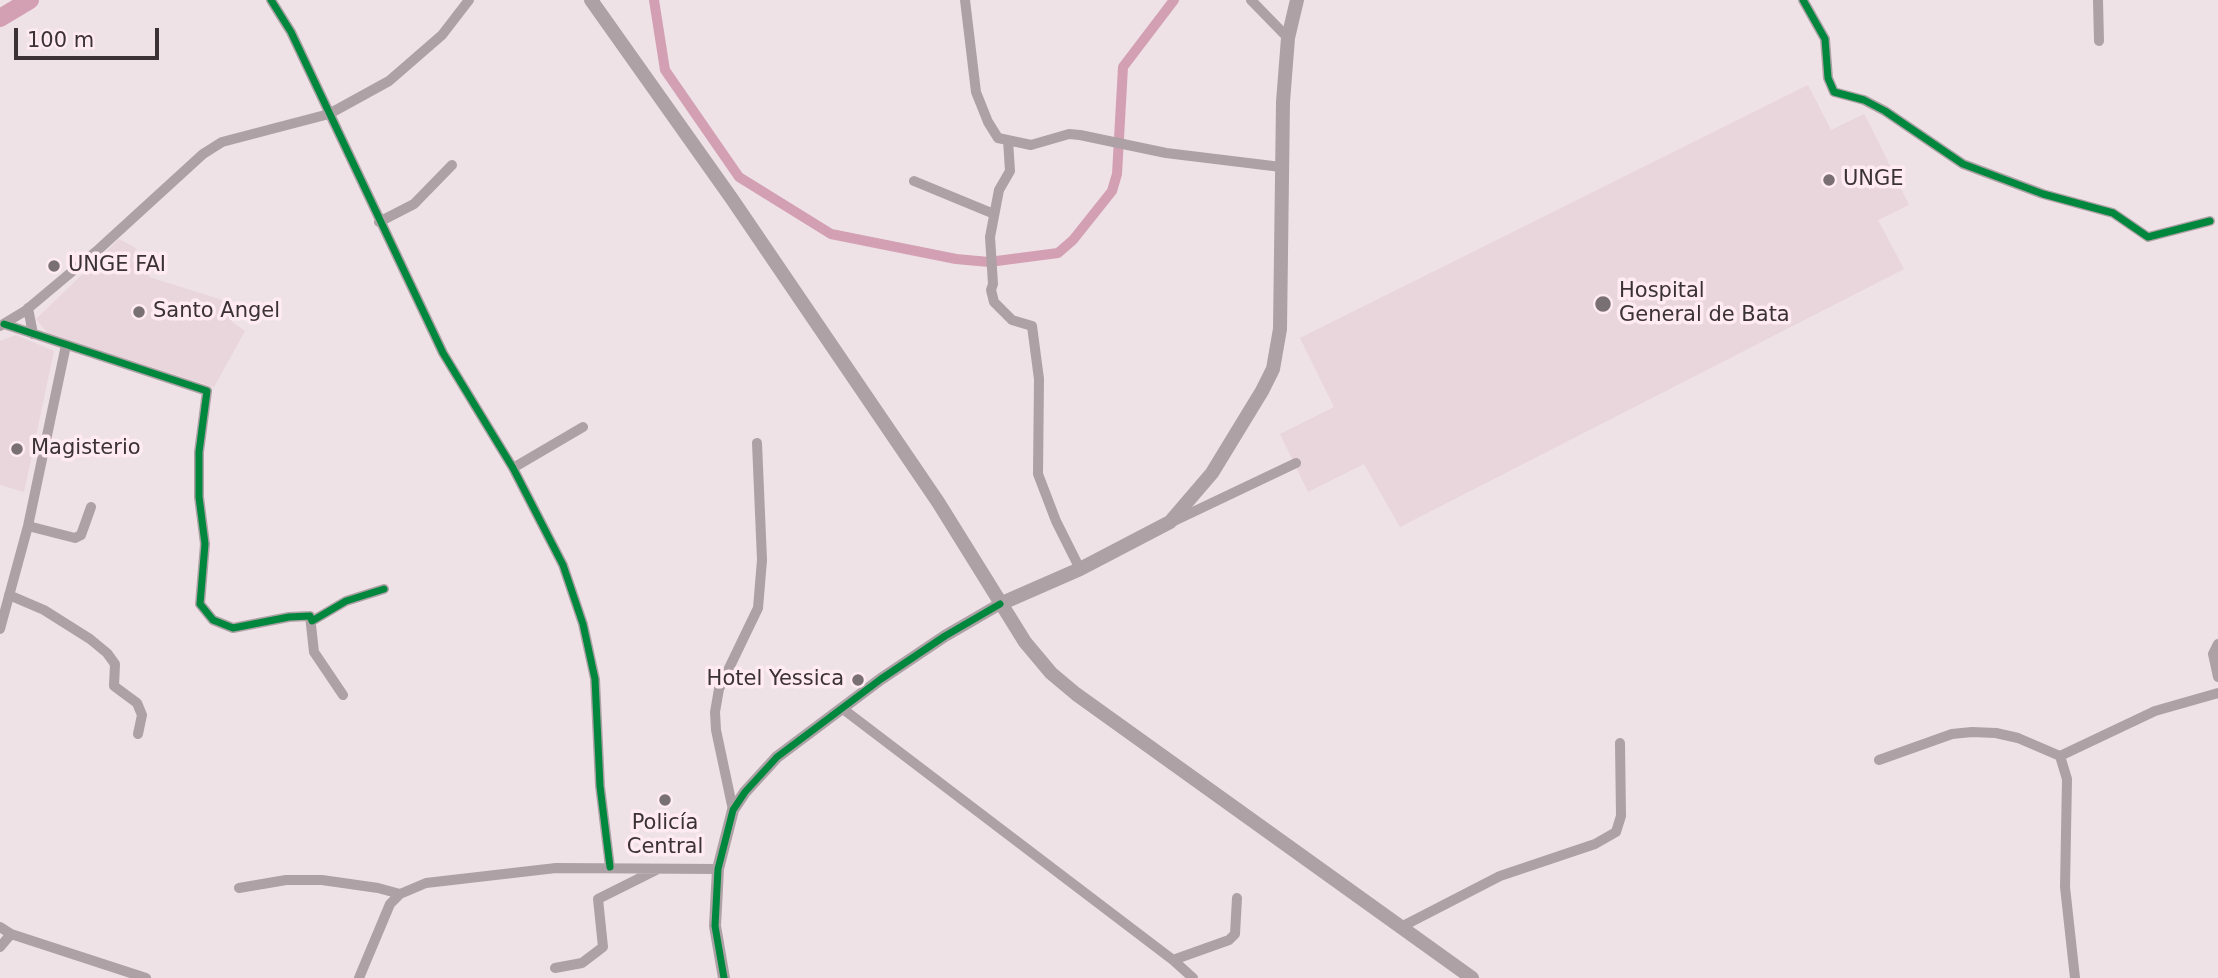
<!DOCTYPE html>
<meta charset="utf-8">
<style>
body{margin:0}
#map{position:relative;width:2218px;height:978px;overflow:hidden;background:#eee2e6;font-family:"DejaVu Sans",sans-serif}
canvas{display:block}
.scale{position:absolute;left:14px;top:28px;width:145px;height:32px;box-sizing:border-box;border:4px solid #3a3235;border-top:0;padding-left:9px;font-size:21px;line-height:24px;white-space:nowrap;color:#3a3235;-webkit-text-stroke:5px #ffebf1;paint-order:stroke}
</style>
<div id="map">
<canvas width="2218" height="978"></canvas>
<div class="scale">100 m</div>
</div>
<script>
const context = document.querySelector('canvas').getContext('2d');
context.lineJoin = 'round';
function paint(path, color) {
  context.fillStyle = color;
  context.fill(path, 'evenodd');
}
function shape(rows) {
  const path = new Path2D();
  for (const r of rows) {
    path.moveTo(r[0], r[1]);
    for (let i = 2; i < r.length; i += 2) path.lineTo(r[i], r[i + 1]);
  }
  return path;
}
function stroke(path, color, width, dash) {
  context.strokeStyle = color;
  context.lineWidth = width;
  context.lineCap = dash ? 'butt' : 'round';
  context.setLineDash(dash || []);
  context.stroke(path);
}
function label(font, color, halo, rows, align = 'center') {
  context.font = font + ' "DejaVu Sans",sans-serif';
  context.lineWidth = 7;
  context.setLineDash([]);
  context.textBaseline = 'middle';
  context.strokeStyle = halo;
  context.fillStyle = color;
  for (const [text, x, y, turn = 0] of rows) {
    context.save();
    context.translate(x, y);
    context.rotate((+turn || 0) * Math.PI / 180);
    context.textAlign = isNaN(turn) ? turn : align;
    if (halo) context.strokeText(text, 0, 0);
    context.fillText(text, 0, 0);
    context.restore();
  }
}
const built = shape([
 [1808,85,1831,130,1864,114,1871,127,1909,205,1878,220,1904,269,1400,527,1364,464,1308,492,1280,434,1334,407,1300,338],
 [119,239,136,248,132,261,151,266,149,277,235,304,232,322,245,331,214,387,48,334,36,319],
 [16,335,54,351,24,492,0,485,0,341]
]);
const canal = shape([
 [654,0,665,70,739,177,831,234,956,259,989,262,1058,253,1073,240,1112,191,1117,174,1123,67,1174,0]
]);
const river = shape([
 [0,18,30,0]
]);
const minor = shape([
 [271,0,291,32,443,353,513,468,563,565,583,624,595,679,600,786,610,867],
 [965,0,976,92,988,122,998,138,1031,145,1069,134,1080,135,1166,153,1281,167],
 [1251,0,1288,38],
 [1803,0,1825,39,1828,78,1834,92,1864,100,1885,111,1963,164,2043,194,2113,213,2148,237,2210,221],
 [2098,0,2099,41],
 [1008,140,1010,171,999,190,990,237,993,284,991,290,994,302,1012,320,1032,326,1039,379,1038,474,1056,521,1080,569],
 [914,181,994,214],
 [379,222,414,204,452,165],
 [28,308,33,334],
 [4,324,207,391,199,452,199,497,205,544,200,604,213,620,233,628,289,617,310,616,312,621,346,601,384,589],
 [0,326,25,311,99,249,203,154,222,142,329,114,389,81,442,35,469,0],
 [513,468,583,427],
 [1174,521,1296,463],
 [28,526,75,538,81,535,91,507],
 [9,595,44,610,90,639,107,653,115,664,114,686,137,703,142,715,138,734],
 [310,616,314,652,343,695],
 [0,629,28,526,66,345],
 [2218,644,2213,654,2218,677],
 [843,709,1173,960,1193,978],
 [2060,756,2155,711,2218,693],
 [1879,760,1952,734,1972,732,1996,733,2018,738,2060,756,2067,779,2065,887,2075,978],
 [733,810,716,730,715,712,719,689,758,608,762,560,757,443],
 [239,888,286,880,322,880,378,888,400,894],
 [0,927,11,934,146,978],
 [1401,927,1500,876,1595,844,1616,832,1621,816,1620,743],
 [0,947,11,934],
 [1173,960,1229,940,1235,934,1237,898],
 [555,968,582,963,603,947,598,899,658,869],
 [359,978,390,904,400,894,426,883,556,868,718,869]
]);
const tertiary = shape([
 [724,978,715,926,718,869,733,810,745,792,777,757,881,679,945,636,1000,604]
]);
const secondary = shape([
 [591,0,732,199,938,502,1025,642,1051,673,1076,694,1472,978],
 [1000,604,1080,569,1170,522,1212,473,1262,391,1273,369,1280,329,1283,102,1288,38,1297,0]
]);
const cycleway = shape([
 [271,0,291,32,443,353,513,468,563,565,583,624,595,679,600,786,610,867],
 [1803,0,1825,39,1828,78,1834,92,1864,100,1885,111,1963,164,2043,194,2113,213,2148,237,2210,221],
 [4,324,207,391,199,452,199,497,205,544,200,604,213,620,233,628,289,617,310,616,312,621,346,601,384,589],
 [724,978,715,926,718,869,733,810,745,792,777,757,881,679,945,636,1000,604]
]);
const markers = [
 [1829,180,7,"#797073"],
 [54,266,7,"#797073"],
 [1603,304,9,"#797073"],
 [139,312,7,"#797073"],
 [17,449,7,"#797073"],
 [858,680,7,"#797073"],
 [665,800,7,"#797073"]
];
const poiNames = [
 ["UNGE",1843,180],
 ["UNGE FAI",68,266],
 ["Hospital",1619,292],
 ["General de Bata",1619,316],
 ["Santo Angel",153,312],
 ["Magisterio",31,449],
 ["Hotel Yessica",844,680,"right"],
 ["Policía",665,824,"center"],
 ["Central",665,848,"center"]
];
paint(built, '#e9d5dc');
stroke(canal, '#d39fb2', 10);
stroke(river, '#d39fb2', 18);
stroke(minor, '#ada1a5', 10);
stroke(tertiary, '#ada1a5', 12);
stroke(secondary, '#ada1a5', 14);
stroke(cycleway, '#00873e', 7);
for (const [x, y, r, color] of markers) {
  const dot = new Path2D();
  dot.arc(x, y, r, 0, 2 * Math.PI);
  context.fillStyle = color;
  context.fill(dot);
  stroke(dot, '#ffebf1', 2.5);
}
label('21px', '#3a3235', '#ffebf1', poiNames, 'left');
</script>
